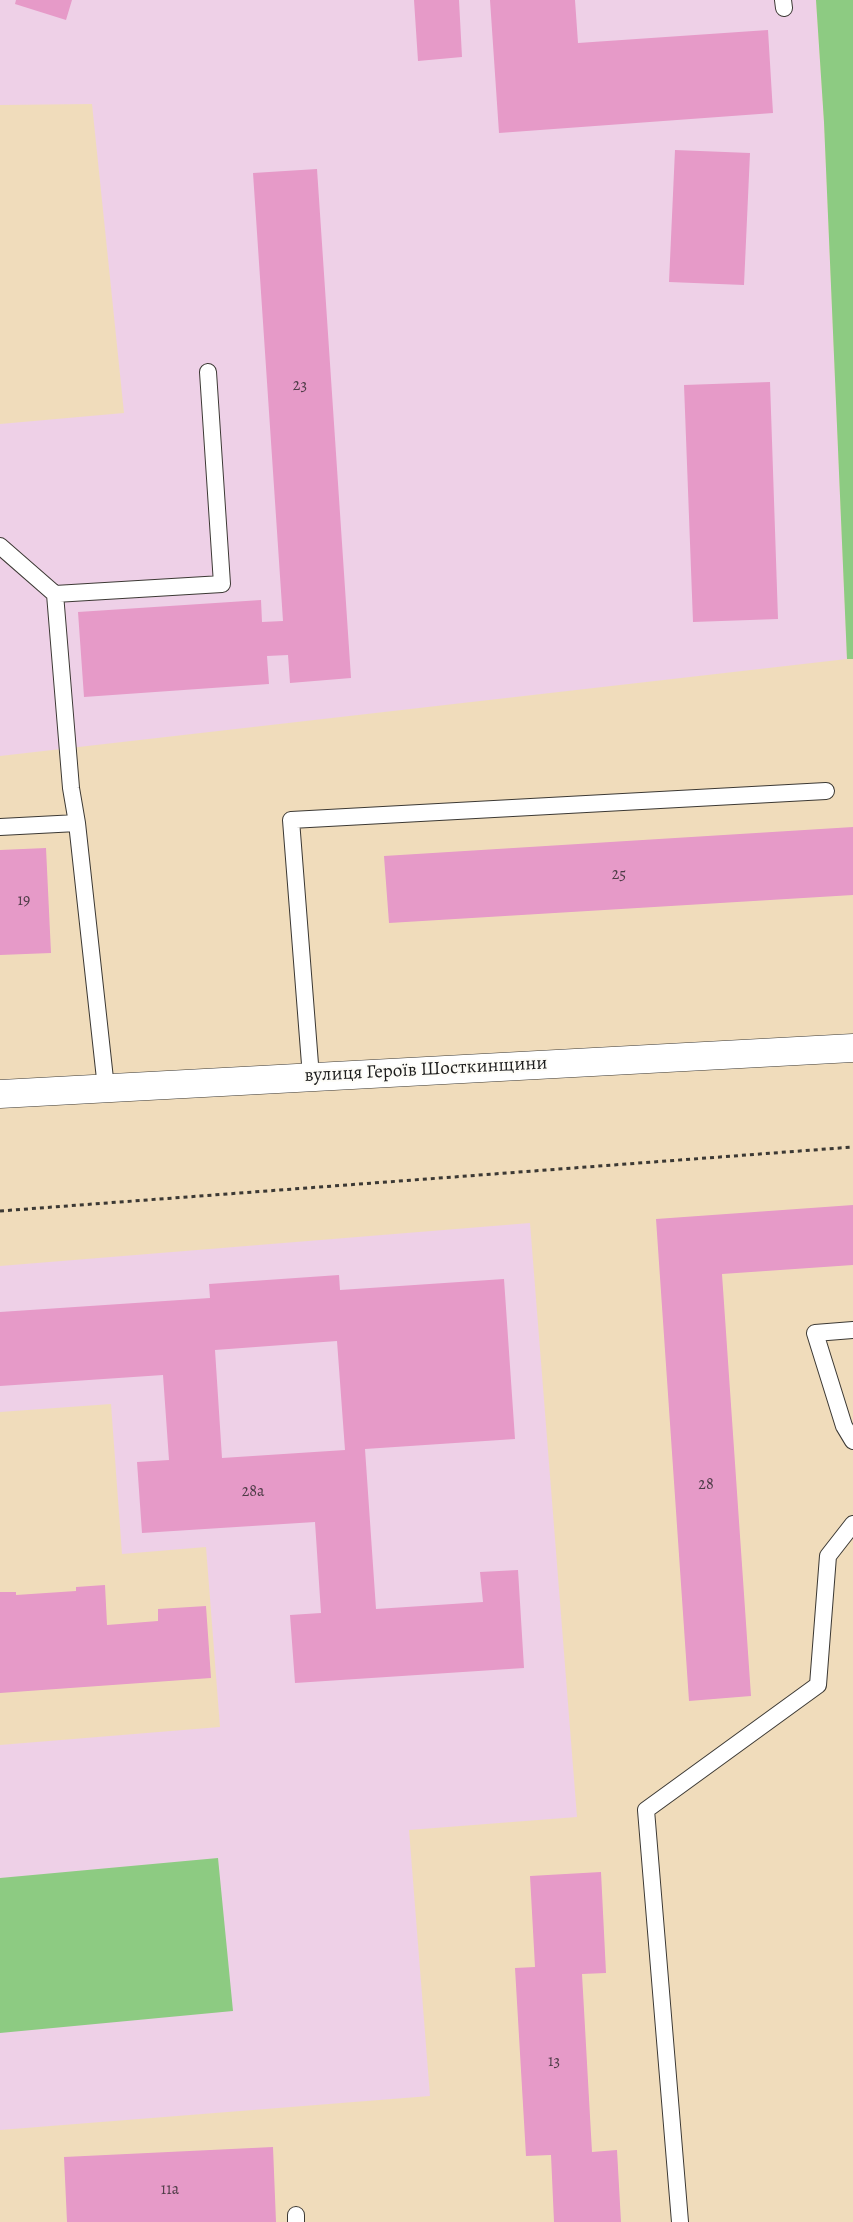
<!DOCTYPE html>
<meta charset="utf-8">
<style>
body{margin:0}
canvas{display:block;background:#f0dcbb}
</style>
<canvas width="853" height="2222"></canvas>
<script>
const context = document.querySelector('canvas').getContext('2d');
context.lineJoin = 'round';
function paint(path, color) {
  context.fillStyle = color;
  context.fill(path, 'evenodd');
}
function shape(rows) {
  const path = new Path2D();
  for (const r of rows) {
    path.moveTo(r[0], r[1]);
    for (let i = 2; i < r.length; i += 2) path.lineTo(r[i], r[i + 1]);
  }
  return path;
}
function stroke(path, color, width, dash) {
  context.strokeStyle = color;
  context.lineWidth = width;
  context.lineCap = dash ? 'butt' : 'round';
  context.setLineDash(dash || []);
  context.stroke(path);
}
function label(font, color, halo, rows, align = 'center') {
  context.font = font + ' Alegreya,serif';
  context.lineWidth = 4;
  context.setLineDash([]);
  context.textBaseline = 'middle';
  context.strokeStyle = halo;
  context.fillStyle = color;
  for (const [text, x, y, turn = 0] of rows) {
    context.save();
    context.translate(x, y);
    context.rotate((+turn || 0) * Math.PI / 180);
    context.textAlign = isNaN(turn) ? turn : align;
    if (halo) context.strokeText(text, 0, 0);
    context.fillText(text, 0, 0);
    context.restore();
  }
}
const built = shape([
 [0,0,816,0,824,122,847,659,0,756,0,424,124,413,92,104,0,105],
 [530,1223,577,1817,409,1830,430,2096,0,2130,0,1745,220,1727,206,1547,122,1554,111,1404,0,1412,0,1266]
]);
const green = shape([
 [816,0,853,0,853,659,847,659,824,122],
 [218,1858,233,2011,0,2033,0,1878]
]);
const building = shape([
 [16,0,72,0,66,20,15,4],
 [414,0,459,0,462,57,418,61],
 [490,0,575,0,578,43,768,30,773,113,499,133],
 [675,150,750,153,744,285,669,282],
 [317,169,351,678,290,683,288,655,267,656,269,684,84,697,78,612,261,600,262,622,283,621,253,173],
 [770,382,778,619,693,622,684,385],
 [853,827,853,895,389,923,384,856],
 [46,848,51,953,0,955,0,850],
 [853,1205,853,1265,722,1274,751,1696,689,1701,656,1219],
 [339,1275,340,1290,504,1279,515,1439,365,1449,376,1609,483,1602,480,1572,518,1570,524,1668,295,1683,290,1615,321,1613,315,1522,142,1533,137,1462,169,1460,163,1375,0,1386,0,1312,210,1298,209,1284],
 [337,1341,345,1450,222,1458,215,1350],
 [105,1585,107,1625,158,1621,158,1609,206,1606,211,1678,0,1693,0,1592,16,1592,16,1595,76,1591,76,1587],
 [601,1872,606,1973,582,1974,592,2152,617,2150,621,2222,554,2222,551,2155,526,2156,515,1968,535,1967,530,1876],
 [273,2147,276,2222,67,2222,64,2157]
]);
const path = shape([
 [0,1211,853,1147]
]);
const service = shape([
 [783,0,784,8],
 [0,546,55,594,222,584,208,372],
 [55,594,71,788,77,823,106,1088],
 [0,827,77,823],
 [311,1077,291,820,826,791],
 [853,1330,815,1333,844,1426,853,1441],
 [296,2222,296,2215],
 [680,2222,646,1810,818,1685,828,1556,853,1524]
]);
const tertiary = shape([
 [0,1094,853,1048]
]);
const numberNames = [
 ["23",300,386],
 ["25",619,875],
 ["19",24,901],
 ["28",706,1485],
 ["28а",253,1492],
 ["13",554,2062],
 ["11а",170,2190]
];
const streetNames = [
 ["вулиця Героїв Шосткинщини",426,1070,-3]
];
paint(built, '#eed0e7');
paint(green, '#8dcb82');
paint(building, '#e69ac8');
stroke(service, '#3c3934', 18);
stroke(tertiary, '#3c3934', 29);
stroke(path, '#3c3934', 3, [4, 4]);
stroke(service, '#fff', 16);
stroke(tertiary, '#fff', 28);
label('16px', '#4e3c47', null, numberNames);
label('19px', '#1c1c1c', '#fdfcf7', streetNames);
</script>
